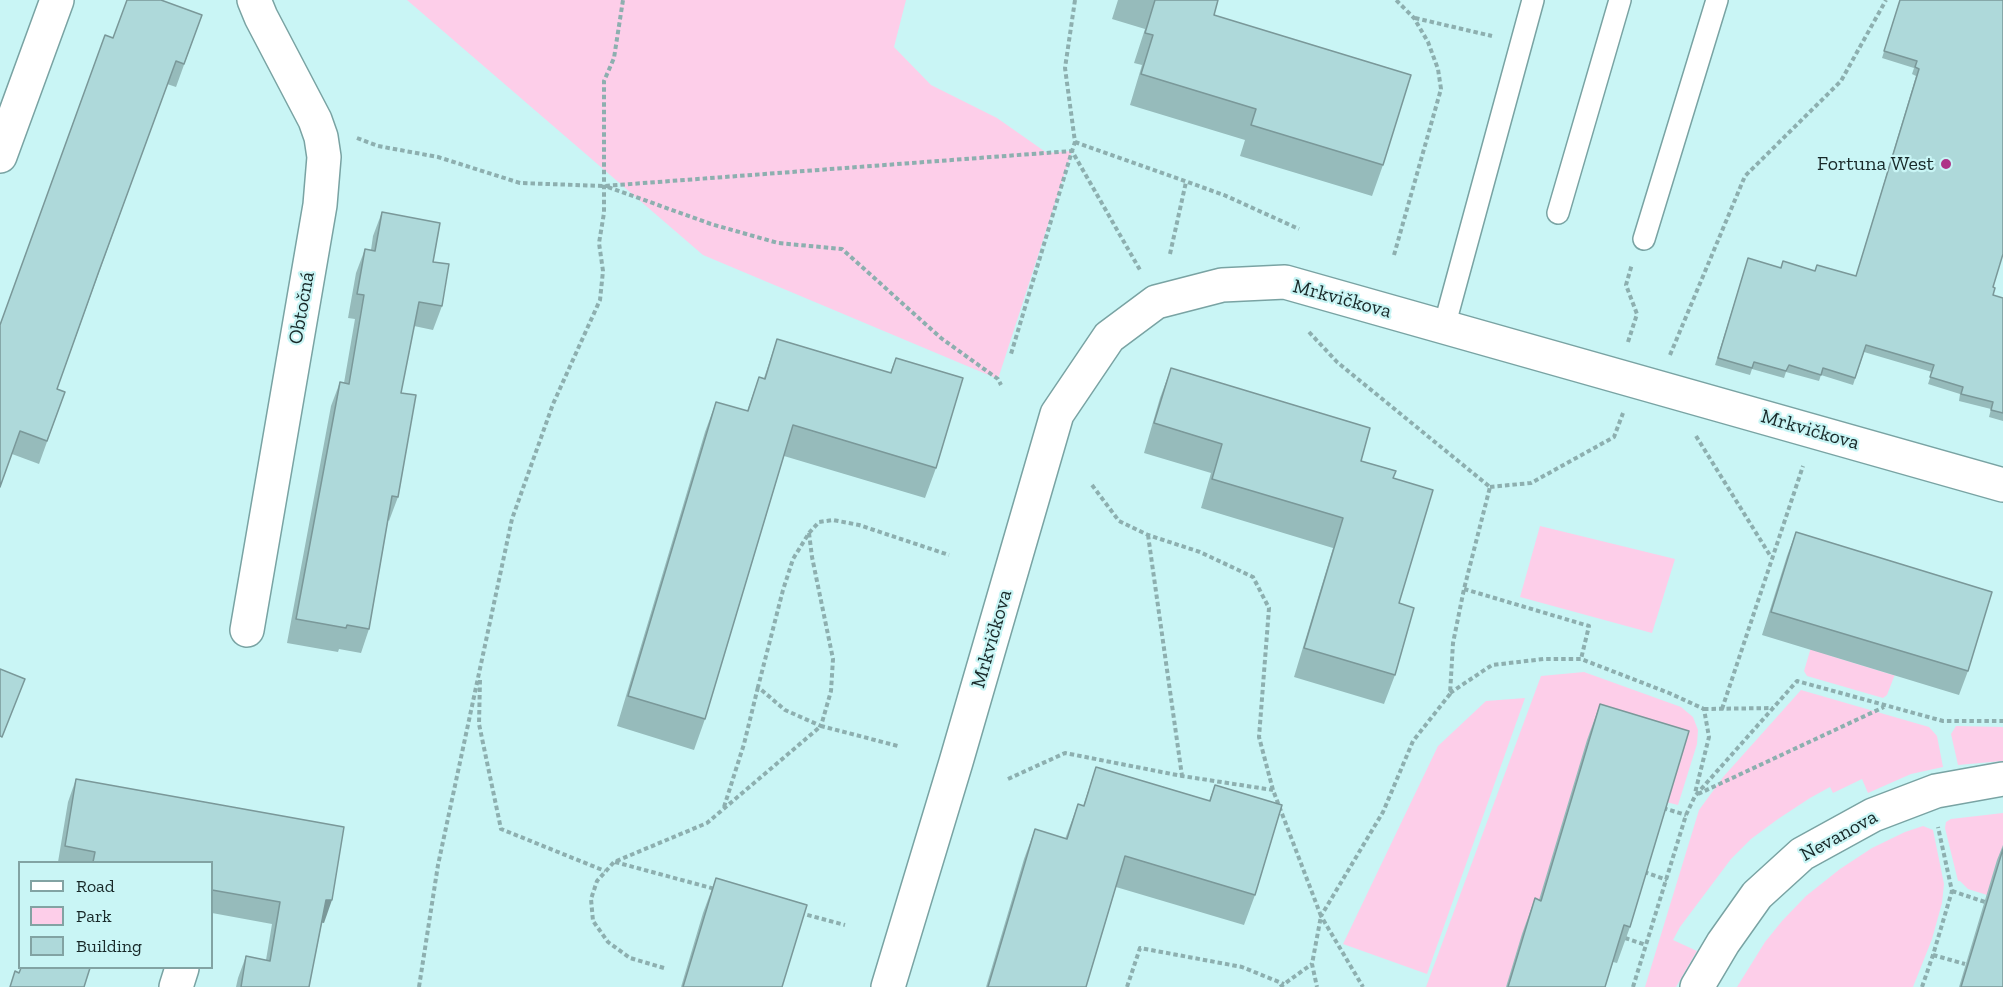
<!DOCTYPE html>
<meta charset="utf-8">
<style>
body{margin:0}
#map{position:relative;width:2003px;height:987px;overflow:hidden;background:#c9f5f5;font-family:"Zilla Slab",serif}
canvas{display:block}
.legend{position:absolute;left:18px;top:861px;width:195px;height:108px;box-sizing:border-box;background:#c9f5f5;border:2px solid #82a3a3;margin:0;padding:8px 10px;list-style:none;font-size:18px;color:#182929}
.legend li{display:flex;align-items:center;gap:12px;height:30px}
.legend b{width:30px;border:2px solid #82a3a3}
</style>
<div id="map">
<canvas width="2003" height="987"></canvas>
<ul class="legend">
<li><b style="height:8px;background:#fff"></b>Road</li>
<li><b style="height:16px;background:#fdcee9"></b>Park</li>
<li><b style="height:16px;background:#aed9da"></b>Building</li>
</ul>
</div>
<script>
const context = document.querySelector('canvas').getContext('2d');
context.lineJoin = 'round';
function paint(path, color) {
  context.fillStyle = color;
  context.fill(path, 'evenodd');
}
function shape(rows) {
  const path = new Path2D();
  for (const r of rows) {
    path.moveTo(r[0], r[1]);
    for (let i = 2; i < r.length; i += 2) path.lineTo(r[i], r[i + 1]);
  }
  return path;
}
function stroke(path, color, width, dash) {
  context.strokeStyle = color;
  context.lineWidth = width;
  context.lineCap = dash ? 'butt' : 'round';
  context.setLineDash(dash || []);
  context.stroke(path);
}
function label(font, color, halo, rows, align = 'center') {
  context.font = font + ' "Zilla Slab",serif';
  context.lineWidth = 4.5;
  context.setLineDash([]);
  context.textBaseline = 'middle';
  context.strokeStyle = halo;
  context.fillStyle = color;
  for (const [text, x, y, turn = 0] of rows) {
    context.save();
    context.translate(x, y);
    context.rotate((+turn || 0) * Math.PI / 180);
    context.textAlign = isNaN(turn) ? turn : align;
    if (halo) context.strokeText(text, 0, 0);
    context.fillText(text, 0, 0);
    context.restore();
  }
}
const green = shape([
 [407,0,906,0,894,47,931,85,997,118,1047,153,1072,151,998,379,703,255],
 [1540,526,1675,559,1652,633,1520,597],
 [1812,644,1828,655,1893,675,1897,669,1887,695,1883,698,1807,676,1804,671],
 [1584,672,1681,707,1693,717,1698,730,1697,744,1678,805,1666,802,1528,936,1506,987,1426,987,1541,676],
 [1801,690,1929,727,1937,736,1943,767,1911,774,1868,793,1862,779,1833,793,1830,787,1810,798,1778,819,1751,839,1731,859,1680,927,1673,940,1697,951,1676,987,1645,987,1699,810,1724,776],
 [1525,698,1427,974,1343,944,1438,746,1486,701],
 [1956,726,2003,727,2003,761,1958,765,1951,734],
 [2003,813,2003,862,1997,861,1987,895,1968,889,1960,881,1958,881,1945,828,1946,822,1951,819],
 [1923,826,1933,830,1944,884,1942,903,1932,939,1913,987,1737,987,1765,942,1782,921,1806,896,1840,869,1872,848,1905,832]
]);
const path = shape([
 [1075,0,1065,68,1075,142,1072,151,1140,270],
 [1415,18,1492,36],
 [357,138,378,146,438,157,520,183,604,186,1072,151,1011,354],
 [1075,142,1224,195,1299,229],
 [608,187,711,224,778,243,842,249,941,338,998,379,1001,385],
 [1170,254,1186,182],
 [1394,255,1441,89,1438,69,1428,42,1414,18,1396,0],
 [1309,332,1337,362,1490,487,1464,589,1453,643,1450,694,1413,741,1383,812,1321,916,1363,987],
 [1628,342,1637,314,1626,285,1632,264],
 [1670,355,1745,176,1841,81,1886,0],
 [1696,436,1771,557],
 [1092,485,1119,521,1148,535,1200,552,1253,577,1269,608,1259,737,1273,790,1321,916,1312,964,1317,987],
 [1490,487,1531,483,1614,437,1623,413],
 [809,533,812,557,833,659,831,691,821,726,785,710,758,687,783,590,793,559,809,533,819,522,833,520,859,525,949,555],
 [1148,535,1182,776],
 [1464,589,1589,626,1581,659],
 [480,680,479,724,501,829,605,871],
 [1450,693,1492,665,1544,659,1581,659,1669,693,1704,709,1709,737,1695,793],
 [1704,709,1773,708],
 [1722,709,1803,466],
 [1008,779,1065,753,1182,776,1273,790],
 [1698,794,1884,707],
 [724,807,744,744,758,687],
 [1663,808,1686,815],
 [615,862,715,889],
 [1644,872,1667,880],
 [1952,891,1985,902],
 [800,913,845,925],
 [1625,938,1646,945],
 [1933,955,1965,964],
 [664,968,630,958,608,942,593,921,591,899,597,881,614,862,707,823,821,726,898,746],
 [419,987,438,865,512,519,553,404,600,300,603,271,599,243,604,213,604,81,614,58,623,0],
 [1127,987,1140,948,1242,967,1284,984],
 [1280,987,1312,964],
 [1633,987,1686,815,1695,796,1797,681,1943,721,2003,721],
 [1922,987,1933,955,1952,891,1938,827]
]);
const lane = shape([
 [1558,213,1620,0],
 [1644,239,1717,0],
 [1444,327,1533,0]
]);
const street = shape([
 [0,156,57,0],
 [247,630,320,205,324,157,321,137,315,120,261,17,254,0],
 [176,987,182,968],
 [888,987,956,762,1057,414,1109,337,1156,302,1222,285,1285,282,2003,485],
 [1697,987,1723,943,1757,895,1802,854,1873,815,1936,791,2003,779]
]);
const wall = shape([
 [1118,0,1218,0,1214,15,1383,165,1372,196,1240,156,1245,140,1130,105,1142,65,1134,63,1145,29,1112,19],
 [1900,0,1993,287,1993,295,2003,298,2003,421,1989,417,1991,409,1959,401,1960,394,1928,384,1932,372,1864,352,1853,385,1821,375,1819,381,1786,372,1784,378,1752,369,1750,375,1715,365,1746,265,1780,268,1783,261,1815,271,1817,265,1856,276,1916,76,1912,74,1914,68,1882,58],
 [202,15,176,87,167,84,57,389,65,392,39,464,12,454,113,38],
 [382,212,433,262,442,306,433,330,414,326,401,393,398,497,389,521,388,520,369,629,361,653,339,649,338,652,287,643,331,406,340,382,344,383,355,319,348,318,356,273,365,249,371,250,373,236],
 [777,339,890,373,896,358,936,468,925,498,784,456,705,719,694,750,617,726,705,432,716,402,747,411,759,377,764,378],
 [1171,368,1361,461,1393,478,1399,603,1395,675,1384,704,1294,677,1333,548,1201,508,1211,473,1144,453,1160,398],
 [1796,532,1968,671,1959,695,1762,635,1787,556],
 [1600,704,1630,927,1617,963,1613,962,1605,987,1506,987,1522,934,1535,898,1539,900,1587,740],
 [1096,767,1209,801,1215,785,1255,895,1244,925,1116,887,1086,987,986,987,1024,859,1035,829,1065,839,1078,804,1083,806],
 [76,779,324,923,322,922,309,987,236,987,238,978,246,956,266,960,272,924,212,913,212,862,58,862,68,802],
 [2003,845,2003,987,1959,987,1997,860],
 [716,878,782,987,681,987,703,913]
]);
const shadedWall = shape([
 [326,900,332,900,324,923,318,922]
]);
const building = shape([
 [127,0,161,0,202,15,184,64,176,61,99,271,57,389,65,392,47,441,20,431,0,487,0,325,105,35,113,38,127,0],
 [1155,0,1218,0,1214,15,1411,75,1383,165,1251,125,1256,109,1141,74,1153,35,1145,33,1155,0],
 [1900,0,2003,0,2003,254,1993,287,1995,288,1993,295,2003,298,2003,413,1991,410,1993,402,1961,394,1963,387,1930,377,1934,365,1866,345,1855,378,1823,368,1821,375,1789,365,1786,371,1754,362,1752,368,1718,358,1748,258,1781,268,1783,261,1815,271,1817,265,1856,276,1919,69,1915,67,1917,61,1884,51,1900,0],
 [382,212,440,223,433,262,449,264,442,306,419,302,401,393,416,395,398,497,392,496,369,629,347,625,346,628,296,619,340,382,349,384,364,295,357,294,365,249,375,251,382,212],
 [777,339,891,373,896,358,963,378,936,468,793,425,705,719,628,696,716,402,748,411,759,377,765,379,777,339],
 [1171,368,1370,428,1361,461,1396,471,1393,478,1433,490,1399,603,1414,608,1395,675,1304,648,1343,518,1212,479,1222,444,1154,423,1171,368],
 [1796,532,1992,592,1968,671,1771,612,1796,532],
 [0,669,25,679,2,737,0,736,0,669],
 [1600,704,1689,731,1630,927,1624,925,1605,987,1508,987,1535,898,1541,901,1600,704],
 [1096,767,1210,801,1215,785,1282,805,1255,895,1125,856,1086,987,988,987,1035,829,1067,839,1078,804,1084,806,1096,767],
 [76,779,344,827,332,900,326,900,309,987,241,987,246,956,270,961,280,902,212,890,212,862,93,862,95,852,65,846,76,779],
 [2003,849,2003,987,1961,987,2003,849],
 [716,878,807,905,782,987,683,987,716,878],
 [21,968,90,968,84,987,10,987,15,971,19,973,21,968]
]);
const markers = [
 [1946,164,6,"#ae3487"]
];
const poiNames = [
 ["Fortuna West",1934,164]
];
const streetNames = [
 ["Mrkvičkova",1342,299,15],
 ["Obtočná",302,308,-80],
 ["Mrkvičkova",1810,430,16],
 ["Mrkvičkova",992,639,-74],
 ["Nevanova",1839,836,-29]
];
paint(green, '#fdcee9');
stroke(lane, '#79a3a3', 24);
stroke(street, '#79a3a3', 36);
stroke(path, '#8dafaf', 4, [4.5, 3]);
stroke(lane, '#fff', 21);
stroke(street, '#fff', 33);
paint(wall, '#96bbbb');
paint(shadedWall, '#7a9899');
paint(building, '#aed9da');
stroke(building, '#7a9899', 1.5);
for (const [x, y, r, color] of markers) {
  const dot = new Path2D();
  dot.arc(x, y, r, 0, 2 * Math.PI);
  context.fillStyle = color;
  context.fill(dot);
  stroke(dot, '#c9f5f5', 2);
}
label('20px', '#182929', '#c9f5f5', poiNames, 'right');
label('20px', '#182929', '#c9f5f5', streetNames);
</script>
